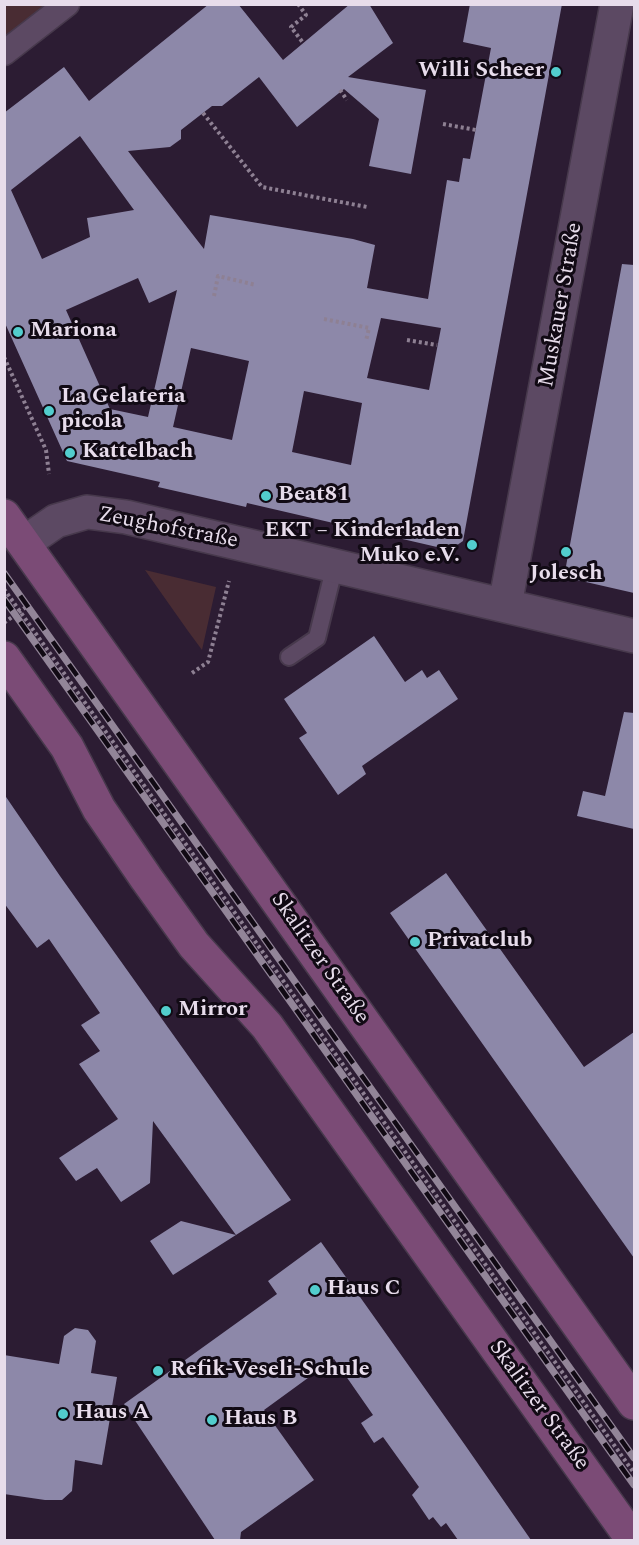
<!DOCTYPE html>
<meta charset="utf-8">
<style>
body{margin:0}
#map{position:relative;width:639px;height:1545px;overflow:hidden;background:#2c1c33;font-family:Spectral,serif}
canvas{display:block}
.frame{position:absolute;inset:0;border:6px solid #e7dceb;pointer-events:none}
</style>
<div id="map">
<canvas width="639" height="1545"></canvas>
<div class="frame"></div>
</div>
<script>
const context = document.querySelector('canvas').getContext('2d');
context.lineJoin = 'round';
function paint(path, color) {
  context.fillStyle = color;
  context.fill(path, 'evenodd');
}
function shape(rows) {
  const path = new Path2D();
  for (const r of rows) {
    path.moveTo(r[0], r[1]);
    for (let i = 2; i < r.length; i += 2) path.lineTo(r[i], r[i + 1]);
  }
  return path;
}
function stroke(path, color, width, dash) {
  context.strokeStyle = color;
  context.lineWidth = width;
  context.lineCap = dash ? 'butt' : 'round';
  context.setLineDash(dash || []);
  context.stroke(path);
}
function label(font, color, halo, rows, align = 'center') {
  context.font = font + ' Spectral,serif';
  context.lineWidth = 6;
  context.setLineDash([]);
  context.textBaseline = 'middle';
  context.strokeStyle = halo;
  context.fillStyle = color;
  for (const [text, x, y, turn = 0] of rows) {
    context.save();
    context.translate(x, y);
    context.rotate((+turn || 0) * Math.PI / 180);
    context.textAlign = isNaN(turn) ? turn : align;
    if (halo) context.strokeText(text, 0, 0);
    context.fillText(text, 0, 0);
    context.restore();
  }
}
const green = shape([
 [4,5,45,5,45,7,5,40],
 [145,570,216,587,202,650,188,631]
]);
const building = shape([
 [209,4,238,4,283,60,350,4,369,4,393,43,348,77,426,90,411,174,369,166,379,119,344,89,297,127,259,77,222,106,212,106,181,130,181,139,170,147,128,151,204,249,210,215,353,239,375,245,367,288,428,299,447,180,459,182,463,158,470,159,491,48,463,42,470,4,562,4,463,541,450,550,247,503,246,507,158,487,160,482,67,461,4,321,4,113,64,67,89,101],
 [80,136,134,210,87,218,90,237,42,259,11,190],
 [138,278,149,303,177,290,148,417,110,409,66,310],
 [381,318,441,328,429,390,367,378],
 [191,348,249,361,232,440,173,427],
 [304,391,362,403,351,465,292,452],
 [622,264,634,265,634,593,564,577],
 [374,636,405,682,422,670,427,678,439,670,458,699,362,766,366,774,338,795,299,738,307,733,284,699],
 [624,712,634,713,634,829,577,816,583,791,605,796],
 [4,794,60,876,291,1200,173,1275,150,1241,181,1221,236,1235,153,1121,150,1183,121,1202,97,1168,76,1181,59,1158,118,1119,79,1064,100,1051,81,1025,100,1013,49,939,37,948,4,903],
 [446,873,584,1067,634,1032,634,1258,390,913],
 [321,1242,465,1445,531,1540,458,1540,446,1523,441,1527,433,1517,429,1520,412,1495,419,1487,383,1437,374,1443,361,1423,373,1415,334,1359,264,1410,314,1480,241,1532,240,1540,215,1540,124,1404,277,1294,268,1281],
 [75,1328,88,1330,96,1341,91,1373,117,1377,102,1465,75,1460,72,1491,62,1500,45,1500,4,1494,4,1355,59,1364,64,1336]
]);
const path = shape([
 [298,4,306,15,291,27,304,44],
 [340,90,347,100],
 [203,113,262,187,367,207],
 [443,124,476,130],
 [214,296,218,276,256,285],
 [324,319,369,328,366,341],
 [407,340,437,345],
 [4,357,46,450,49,474],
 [4,589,634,1473],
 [4,623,30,604],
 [192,673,208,662,229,581]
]);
const service = shape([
 [289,657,317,638,335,565]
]);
const pedestrian = shape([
 [4,53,67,4]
]);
const minor = shape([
 [24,543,56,521,87,512,126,517,634,636],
 [505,605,617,4]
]);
const secondary = shape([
 [4,516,634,1403],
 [4,658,67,747,99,809,146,878,194,945,267,1026,633,1540]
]);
const rail = shape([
 [4,573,634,1458],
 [4,599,634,1485]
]);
const markers = [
 [556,72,6,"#52cdcd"],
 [18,332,6,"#52cdcd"],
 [49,411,6,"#52cdcd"],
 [70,453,6,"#52cdcd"],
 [266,496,6,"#52cdcd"],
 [472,545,6,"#52cdcd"],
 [566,552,6,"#52cdcd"],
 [415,942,6,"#52cdcd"],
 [166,1011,6,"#52cdcd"],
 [315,1290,6,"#52cdcd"],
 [158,1371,6,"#52cdcd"],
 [63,1414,6,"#52cdcd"],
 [212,1420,6,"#52cdcd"]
];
const poiNames = [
 ["Willi Scheer",544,72,"right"],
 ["Mariona",30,332],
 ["La Gelateria",61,398],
 ["picola",61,423],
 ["Kattelbach",82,453],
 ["Beat81",278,496],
 ["EKT – Kinderladen",460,532,"right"],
 ["Muko e.V.",460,557,"right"],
 ["Jolesch",566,575,"center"],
 ["Privatclub",427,942],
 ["Mirror",178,1011],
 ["Haus C",327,1290],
 ["Refik-Veseli-Schule",170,1371],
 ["Haus A",75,1414],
 ["Haus B",224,1420]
];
const streetNames = [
 ["Muskauer Straße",562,305,-80],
 ["Zeughofstraße",168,529,11],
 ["Skalitzer Straße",319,959,55],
 ["Skalitzer Straße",538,1406,54]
];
paint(green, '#492c33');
paint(building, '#8d88a9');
stroke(service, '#47394c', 20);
stroke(pedestrian, '#47394c', 27);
stroke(minor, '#47394c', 36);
stroke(secondary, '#47394c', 36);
stroke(path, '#8e8093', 4, [3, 3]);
stroke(service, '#5c4963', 16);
stroke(pedestrian, '#5c4963', 24);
stroke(minor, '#5c4963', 33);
stroke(secondary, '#7b4b76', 33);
stroke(rail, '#928598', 7);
stroke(rail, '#110a14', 4.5, [14]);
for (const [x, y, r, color] of markers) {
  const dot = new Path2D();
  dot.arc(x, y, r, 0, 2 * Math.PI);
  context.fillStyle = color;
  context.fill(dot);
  stroke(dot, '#110a14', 2);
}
label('bold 22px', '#e7dceb', '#110a14', poiNames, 'left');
label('22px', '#e7dceb', '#110a14', streetNames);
</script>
